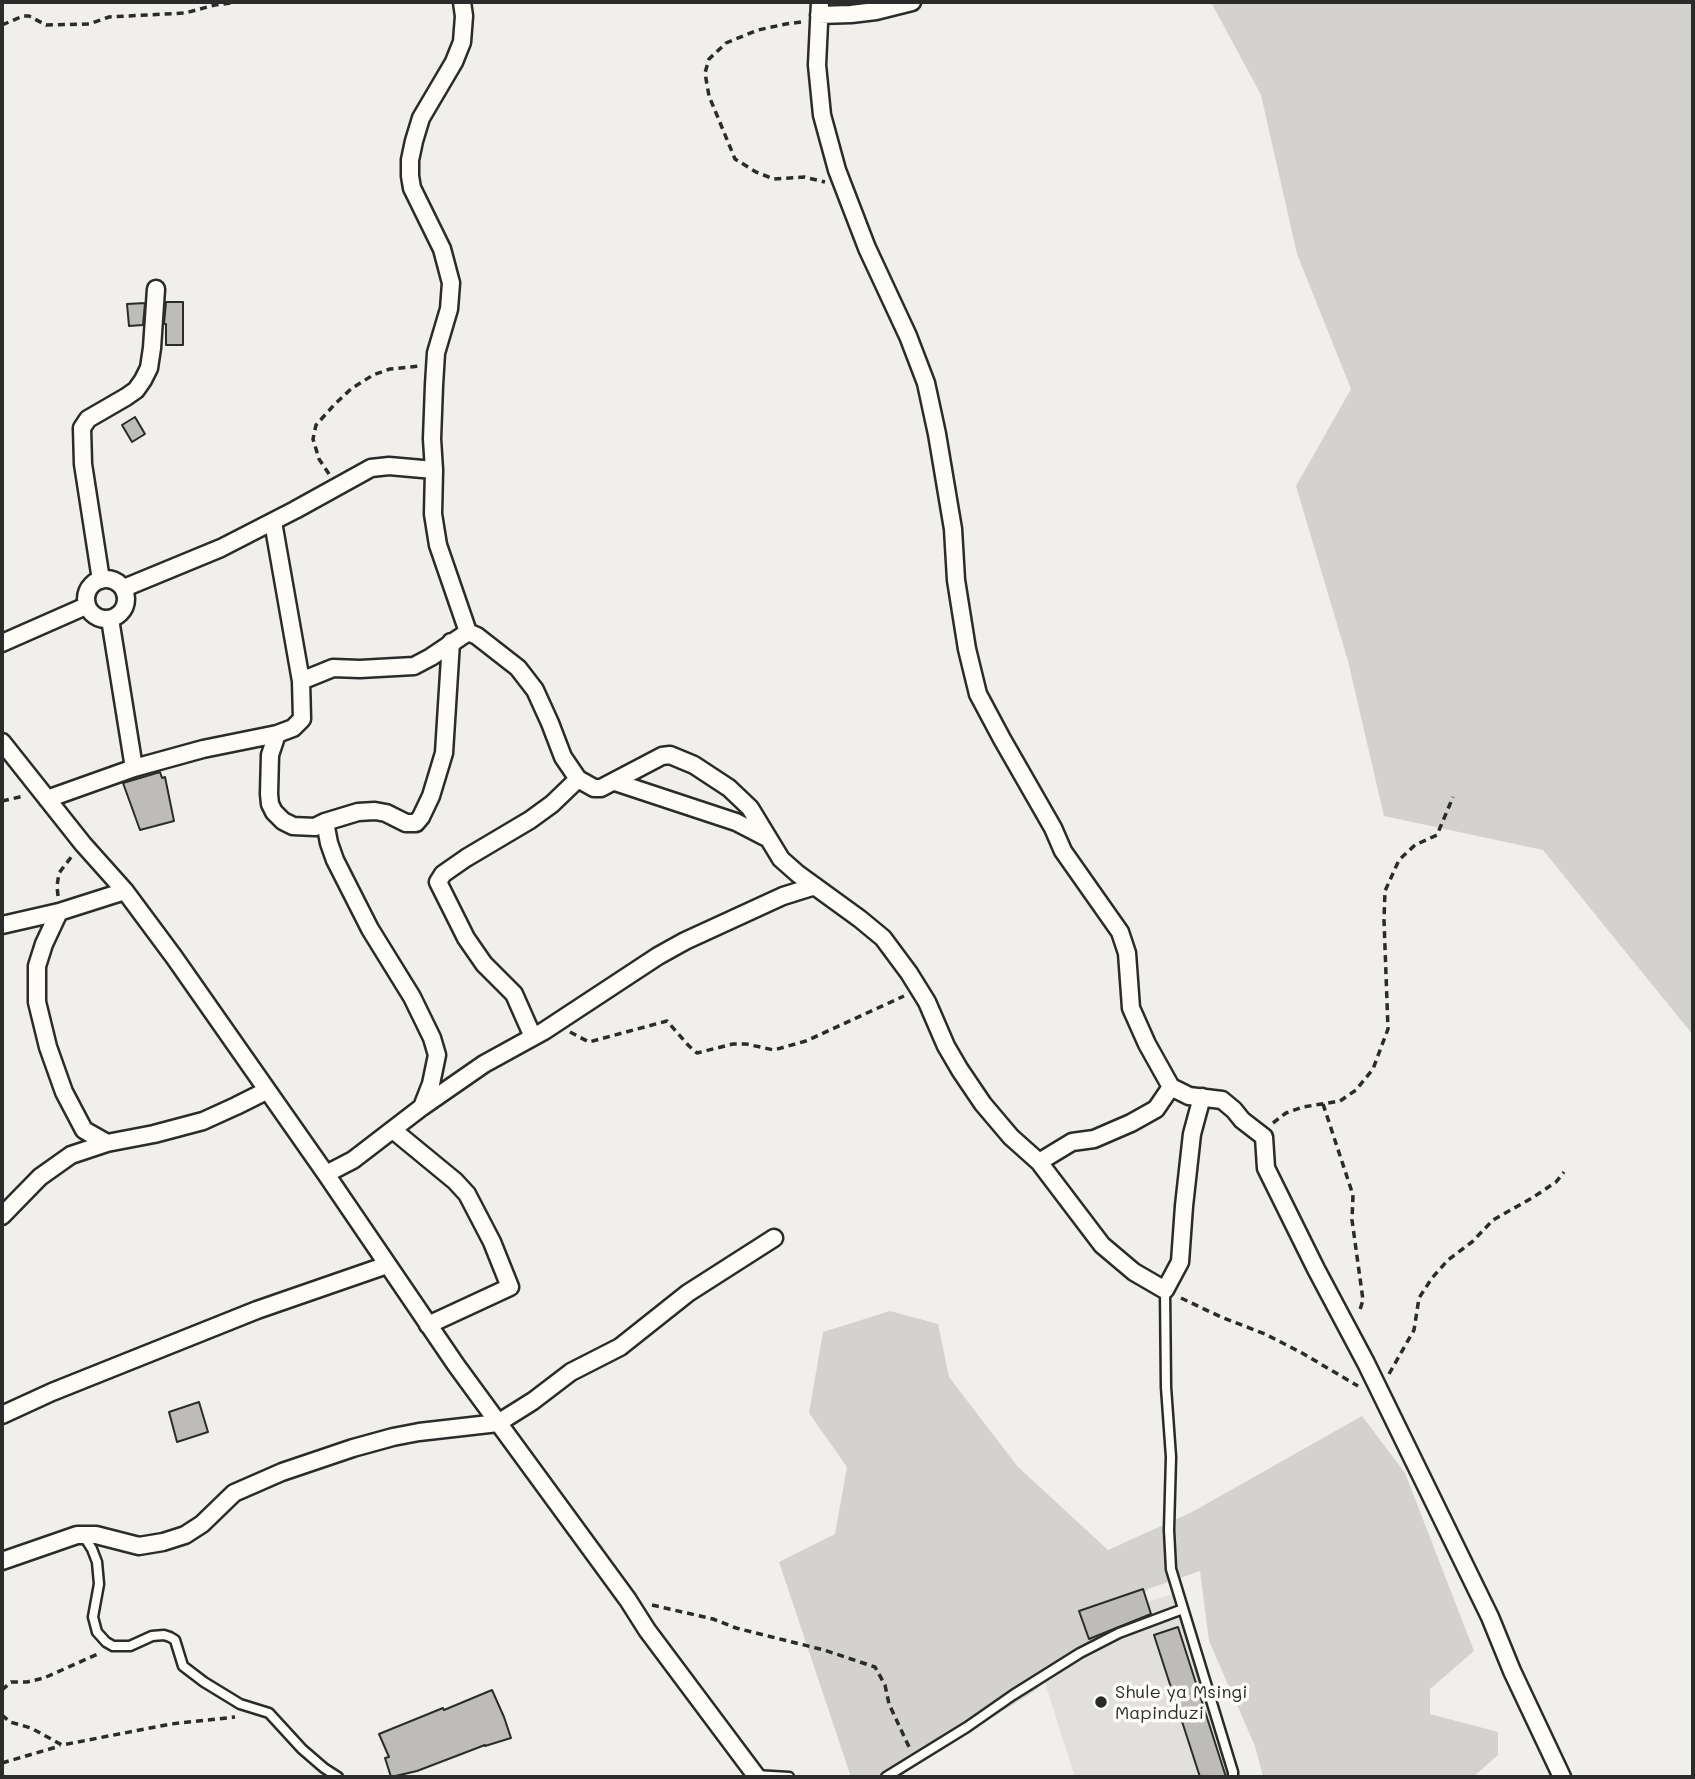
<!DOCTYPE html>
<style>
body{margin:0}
#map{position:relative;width:1695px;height:1779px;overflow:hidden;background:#f0efeb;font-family:Mali,sans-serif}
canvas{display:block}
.frame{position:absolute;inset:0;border:4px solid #2b2b2b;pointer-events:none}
</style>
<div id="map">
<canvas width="1695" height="1779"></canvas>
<div class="frame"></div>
</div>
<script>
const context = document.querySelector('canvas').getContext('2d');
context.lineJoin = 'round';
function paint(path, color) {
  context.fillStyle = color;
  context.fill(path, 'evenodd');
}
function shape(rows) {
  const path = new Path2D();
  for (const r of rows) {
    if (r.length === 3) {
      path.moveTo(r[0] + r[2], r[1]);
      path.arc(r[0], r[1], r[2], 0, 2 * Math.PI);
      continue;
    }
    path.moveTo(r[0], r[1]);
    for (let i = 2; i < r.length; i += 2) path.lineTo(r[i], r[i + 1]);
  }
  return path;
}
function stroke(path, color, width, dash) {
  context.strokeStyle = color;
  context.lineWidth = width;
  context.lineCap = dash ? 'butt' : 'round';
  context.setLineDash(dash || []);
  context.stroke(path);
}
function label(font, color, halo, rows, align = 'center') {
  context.font = font + ' Mali,sans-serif';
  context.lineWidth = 7;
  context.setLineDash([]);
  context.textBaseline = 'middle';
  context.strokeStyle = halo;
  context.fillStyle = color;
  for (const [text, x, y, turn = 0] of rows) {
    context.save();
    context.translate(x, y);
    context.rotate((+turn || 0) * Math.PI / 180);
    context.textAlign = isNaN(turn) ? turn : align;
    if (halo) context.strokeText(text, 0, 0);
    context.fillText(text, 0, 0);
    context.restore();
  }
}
const built = shape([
 [1182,1591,1241,1777,1075,1777,1031,1639]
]);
const green = shape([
 [1211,2,1693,2,1693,1035,1543,850,1384,816,1348,661,1296,486,1351,389,1297,254,1261,95],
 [890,1311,938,1324,949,1377,1018,1467,1108,1550,1192,1512,1362,1416,1405,1473,1474,1651,1430,1689,1430,1714,1498,1732,1498,1755,1473,1777,1263,1777,1255,1746,1209,1641,1200,1571,1148,1589,1092,1647,1033,1692,897,1777,851,1777,779,1562,835,1534,847,1467,809,1413,823,1332]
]);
const building = shape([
 [166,302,183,302,183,345,166,345,166,324,164,324,166,302],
 [145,303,143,325,129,326,127,304,145,303],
 [135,417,145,434,132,442,122,425,135,417],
 [160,772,162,778,165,777,174,821,140,830,123,783,160,772],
 [199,1402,208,1432,177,1442,169,1412,199,1402],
 [1143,1589,1151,1614,1089,1639,1079,1611,1143,1589],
 [1178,1627,1226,1777,1200,1777,1154,1635,1178,1627],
 [492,1690,504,1717,511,1738,485,1746,485,1745,417,1771,391,1777,385,1758,389,1757,379,1734,443,1708,444,1710,492,1690]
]);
const path = shape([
 [801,22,786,24,758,30,726,43,709,59,705,73,709,96,735,159,756,172,774,179,804,177,825,182],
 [2,25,23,16,29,16,46,25,89,24,109,17,185,13,215,5,238,2],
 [329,474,319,459,313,439,316,425,334,405,351,389,373,375,390,369,420,366],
 [2,801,24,796],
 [58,896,57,886,59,873,72,856],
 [570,1032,589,1042,667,1021,689,1046,697,1053,733,1044,746,1044,774,1050,806,1041,904,996],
 [1323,1104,1353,1195,1352,1220,1363,1300,1359,1313],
 [1273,1123,1286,1113,1303,1107,1340,1101,1356,1090,1373,1069,1388,1029,1384,920,1385,891,1399,860,1415,845,1437,835,1453,797],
 [1181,1298,1221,1317,1265,1334,1302,1353,1358,1386],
 [1389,1374,1414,1330,1419,1298,1432,1278,1448,1260,1472,1242,1493,1220,1532,1198,1556,1182,1564,1172],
 [652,1605,713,1619,736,1628,824,1650,875,1667,885,1685,889,1704,910,1749],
 [2,1690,11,1682,27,1682,44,1678,100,1653],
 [2,1715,10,1722,31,1728,62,1745,171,1724,235,1717],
 [2,1763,60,1746]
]);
const service = shape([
 [1165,1290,1166,1387,1171,1457,1169,1530,1171,1569,1233,1772,1233,1777],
 [81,1537,85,1538,92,1549,97,1562,99,1584,93,1617,97,1632,106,1642,113,1646,130,1646,152,1636,164,1635,170,1637,175,1640,183,1666,204,1682,240,1704,269,1713,302,1749,324,1768,338,1777],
 [755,1775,789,1777],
 [886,1777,967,1727,1013,1695,1080,1653,1119,1633,1183,1609]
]);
const minor = shape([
 [462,2,464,16,462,42,454,62,421,118,414,141,410,160,410,176,412,188,442,249,451,283,449,309,436,353,434,385,432,439,434,470,433,514,438,545,468,632],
 [820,2,817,65,822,115,837,170,867,248,908,336,926,383,937,434,953,529,956,580,967,649,978,694,1002,739,1053,828,1063,851,1120,932,1127,953,1131,1008,1147,1044,1171,1087,1189,1096,1222,1100,1234,1110,1242,1120,1264,1137,1266,1168,1316,1269,1366,1363,1490,1617,1512,1671,1562,1777],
 [819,15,851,14,876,11,912,2],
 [273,522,301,681],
 [106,599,20],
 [101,580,83,464,82,428,88,419,126,397,136,390,143,380,149,368,152,348,156,289],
 [124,588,221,548,295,510,371,468,389,466,434,470],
 [110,619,134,768],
 [2,643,86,606],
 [277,734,270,755,269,794,270,804,274,812,283,821,293,826,315,827,325,822,358,812,375,811,386,813,406,823,416,823,421,817,431,796,444,753,451,642],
 [2,742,83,844,125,891,174,957,326,1174,456,1365,628,1600,647,1630,757,1777],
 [615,782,736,822,765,837],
 [47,799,134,768,203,749,277,734,293,728,302,719,301,681,333,668,360,669,414,666,431,657,468,632,477,636,518,668,535,690,550,723,563,757,578,779,594,788,601,788,662,756,670,755,694,765,729,788,750,808,781,859,798,874,860,919,883,938,909,973,927,1002,946,1046,960,1070,983,1104,1011,1137,1039,1162,1102,1245,1134,1272,1165,1290,1180,1262,1184,1206,1192,1134,1202,1097],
 [325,822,329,843,335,860,370,929,412,997,432,1038,437,1055,431,1084,422,1107],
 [59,912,44,944,37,966,37,1002,48,1047,64,1092,84,1130,107,1143],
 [2,925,59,912,125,891],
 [533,1037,514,994,484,964,466,938,438,882,443,874,466,858,530,820,552,804,578,779],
 [393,1130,455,1181,467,1194,492,1242,510,1287,428,1325],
 [1039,1162,1072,1142,1094,1139,1131,1123,1156,1109,1171,1087],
 [326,1174,353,1160,422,1107,484,1064,544,1031,658,956,685,941,783,896,815,886],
 [2,1216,40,1177,71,1155,107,1143,154,1134,203,1121,236,1106,266,1091],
 [2,1415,52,1392,257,1310,387,1265],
 [2,1561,77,1535,96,1535,139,1546,163,1542,185,1535,202,1524,234,1493,282,1472,353,1448,393,1437,419,1432,498,1423,533,1401,571,1372,620,1347,688,1293,774,1238]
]);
const markers = [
 [1101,1702,7,"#2b2b2b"]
];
const poiNames = [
 ["Shule ya Msingi",1115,1692],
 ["Mapinduzi",1115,1713]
];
paint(built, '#e1e0dc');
paint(green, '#d3d2cf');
paint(building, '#bdbcb8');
stroke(building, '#2b2b2b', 2);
stroke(service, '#2b2b2b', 13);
stroke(minor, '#2b2b2b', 21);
stroke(path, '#2b2b2b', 3.5, [7, 5]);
stroke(service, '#fdfcf7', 8);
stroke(minor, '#fdfcf7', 16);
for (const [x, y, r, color] of markers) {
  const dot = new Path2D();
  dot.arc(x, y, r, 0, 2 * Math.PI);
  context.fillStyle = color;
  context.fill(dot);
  stroke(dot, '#fdfcf7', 2.5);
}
label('18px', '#2b2b2b', '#fdfcf7', poiNames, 'left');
</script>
